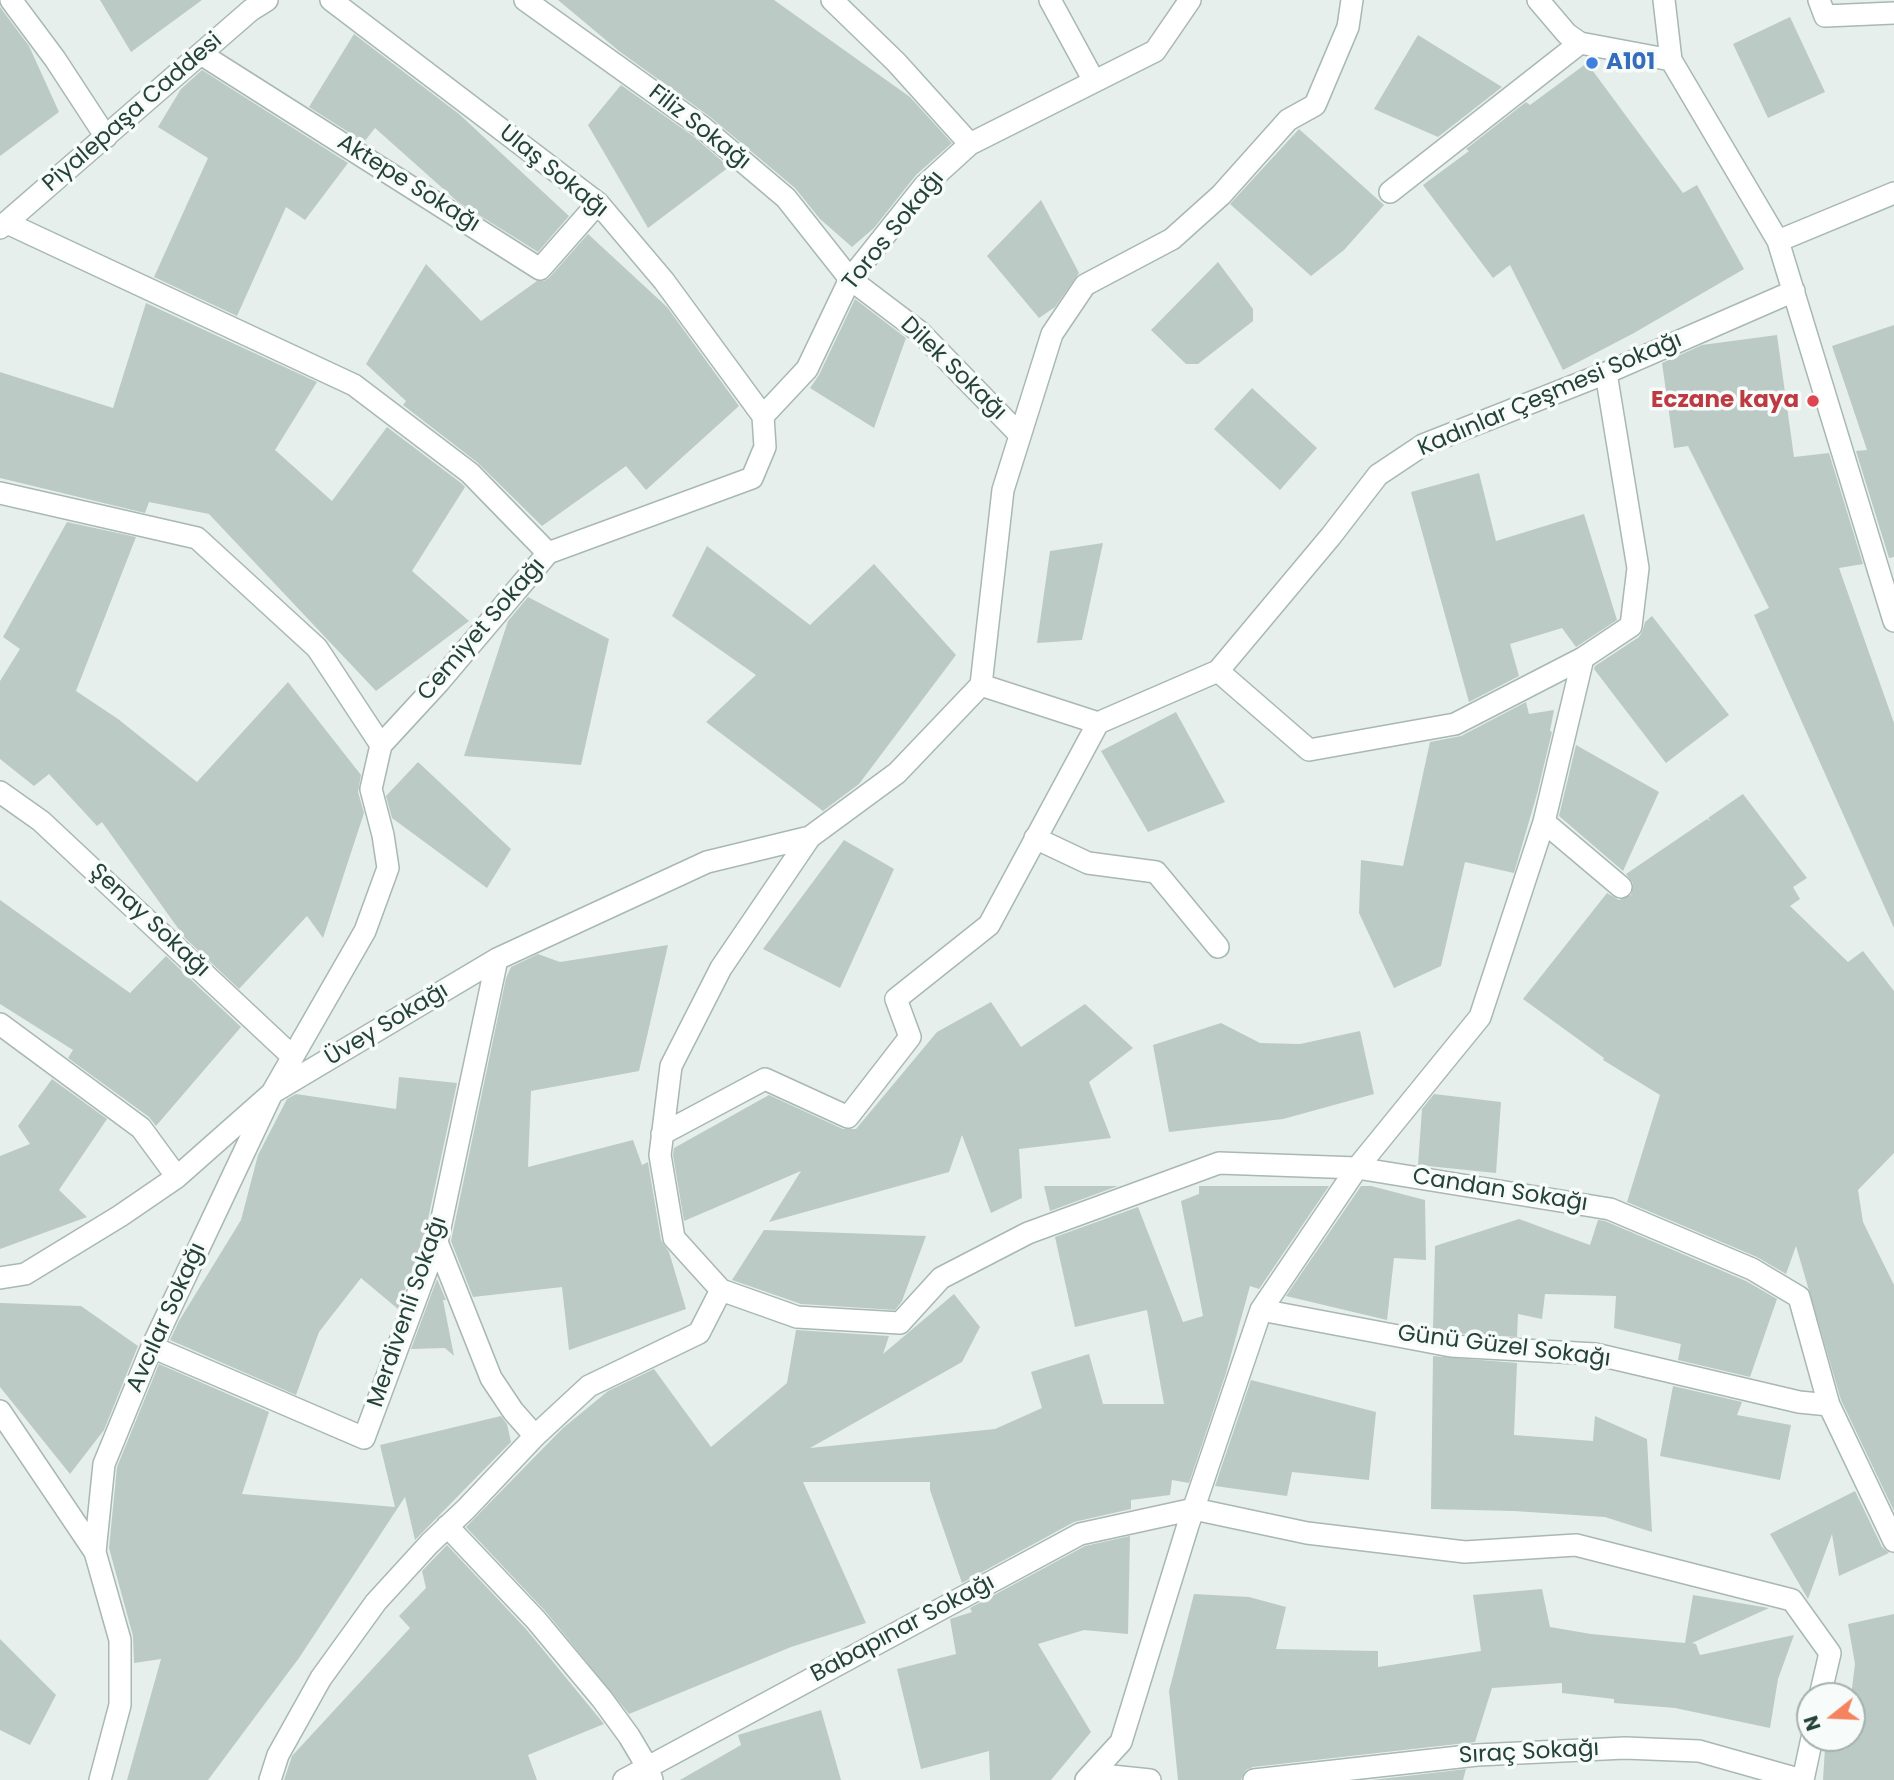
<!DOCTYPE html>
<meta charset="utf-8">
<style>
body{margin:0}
#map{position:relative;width:1894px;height:1780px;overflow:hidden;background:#e6efeb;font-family:Poppins,sans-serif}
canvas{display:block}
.north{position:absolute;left:1796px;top:1682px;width:70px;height:70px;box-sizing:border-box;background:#f7fbf9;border:2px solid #a3b1ad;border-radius:50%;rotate:252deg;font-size:19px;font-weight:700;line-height:28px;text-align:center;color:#24423a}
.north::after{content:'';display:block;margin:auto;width:24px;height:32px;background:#f4845f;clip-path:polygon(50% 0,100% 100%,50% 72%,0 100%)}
</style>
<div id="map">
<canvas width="1894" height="1780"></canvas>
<div class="north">N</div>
</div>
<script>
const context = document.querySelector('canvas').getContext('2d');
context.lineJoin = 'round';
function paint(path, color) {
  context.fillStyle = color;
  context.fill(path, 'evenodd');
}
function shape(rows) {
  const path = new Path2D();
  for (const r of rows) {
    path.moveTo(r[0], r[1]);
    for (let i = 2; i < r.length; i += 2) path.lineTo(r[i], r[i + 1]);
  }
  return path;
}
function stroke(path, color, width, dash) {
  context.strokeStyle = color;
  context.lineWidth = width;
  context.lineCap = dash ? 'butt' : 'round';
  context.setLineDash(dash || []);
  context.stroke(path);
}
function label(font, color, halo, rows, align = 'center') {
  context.font = font + ' Poppins,sans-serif';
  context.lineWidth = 7;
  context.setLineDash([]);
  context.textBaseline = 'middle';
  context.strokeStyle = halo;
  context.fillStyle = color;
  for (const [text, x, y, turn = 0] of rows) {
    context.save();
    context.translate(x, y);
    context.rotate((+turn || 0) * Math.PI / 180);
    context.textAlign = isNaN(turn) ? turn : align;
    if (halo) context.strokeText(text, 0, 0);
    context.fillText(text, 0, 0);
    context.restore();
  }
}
const building = shape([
 [100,0,202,0,131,52],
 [558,0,774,0,910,97,952,143,916,175,874,228,852,247,820,219,795,188,709,116,619,51],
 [0,7,29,46,59,112,0,156],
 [1790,17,1825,92,1768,118,1733,44],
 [354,34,459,114,569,216,538,252,458,202,375,128,364,142,309,107],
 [1418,35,1502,87,1438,137,1374,109],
 [1587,63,1683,193,1697,185,1744,269,1634,333,1563,370,1510,265,1493,278,1423,185,1469,151,1466,149,1526,102,1530,105],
 [202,70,348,163,305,220,286,207,237,316,154,277,208,158,158,127,181,89],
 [621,85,693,136,729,167,648,228,588,125],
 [1299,129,1384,205,1344,250,1311,276,1230,204],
 [1041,200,1079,273,1055,307,1039,318,987,256],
 [588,234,667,307,739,406,646,490,626,466,542,526,478,463,403,405,406,401,366,364,426,264,481,321,537,281,544,281,549,278],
 [1218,262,1253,309,1253,321,1198,364,1186,364,1151,330],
 [855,299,906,338,874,428,810,388,819,375],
 [146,303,317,382,275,450,332,501,387,427,461,483,465,487,412,571,469,621,376,691,209,514,149,502,145,513,0,478,0,372,113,408],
 [1894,325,1894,557,1889,558,1856,451,1867,450,1832,346],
 [1777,335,1794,457,1829,453,1863,564,1839,568,1894,723,1894,928,1754,615,1769,608,1688,446,1674,448,1662,363,1702,345],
 [1252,388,1317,448,1280,490,1214,429],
 [1479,473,1496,541,1584,514,1617,620,1576,647,1562,628,1510,644,1519,676,1469,702,1411,492],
 [67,522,136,537,76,691,118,719,197,782,288,682,361,775,358,792,364,813,323,938,307,916,239,989,185,938,102,822,97,826,49,774,34,786,0,759,0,681,20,649,3,637],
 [1103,543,1082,640,1037,643,1050,551],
 [707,546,810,625,874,564,956,655,859,784,823,811,706,722,756,675,672,616],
 [528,597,609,639,581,765,464,756,508,621],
 [1652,616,1729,715,1666,763,1594,669,1595,666,1639,637,1642,632,1645,622],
 [1526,702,1529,714,1554,710,1550,731,1552,732,1537,794,1514,873,1465,862,1441,966,1394,988,1359,913,1361,860,1403,866,1430,742,1461,736],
 [1176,712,1225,802,1148,832,1101,751],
 [1576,745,1659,792,1623,871,1559,816],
 [418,762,511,849,487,888,392,818,386,796],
 [1743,794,1807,878,1793,887,1800,899,1790,906,1848,962,1863,951,1894,991,1894,1153,1858,1190,1863,1222,1894,1285,1894,1511,1841,1400,1796,1246,1786,1274,1757,1257,1627,1202,1660,1095,1603,1060,1604,1058,1523,999,1607,893,1619,900,1631,895,1633,883,1626,874,1707,819,1711,821,1708,818],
 [844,840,894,869,840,988,763,949],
 [0,900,130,993,166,956,241,1027,156,1126,149,1117,68,1058,73,1050,0,1004],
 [668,945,639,1071,531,1091,528,1167,633,1140,642,1165,648,1162,661,1240,669,1252,686,1309,569,1350,562,1287,473,1297,451,1241,506,978,511,967,538,954,560,962],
 [991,1002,1021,1047,1085,1004,1133,1048,1089,1082,1111,1138,1019,1149,1022,1198,991,1213,962,1135,949,1172,769,1222,801,1171,684,1221,673,1155,674,1148,769,1095,843,1129,856,1129,937,1032],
 [1221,1023,1260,1043,1300,1044,1360,1031,1374,1094,1283,1119,1169,1132,1153,1045],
 [399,1077,457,1083,424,1238,398,1309,361,1278,319,1332,296,1395,170,1340,179,1321,241,1220,258,1155,287,1099,296,1094,396,1109],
 [52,1079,107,1119,59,1190,87,1217,0,1249,0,1156,30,1144,18,1126],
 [1434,1094,1501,1102,1496,1173,1418,1165,1422,1109],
 [1044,1186,1118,1186,1050,1211],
 [1199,1186,1329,1186,1259,1289,1250,1286,1226,1373,1189,1483,1172,1480,1170,1495,1131,1500,1131,1509,1074,1522,962,1583,930,1490,930,1482,803,1482,866,1623,791,1647,629,1714,546,1612,466,1527,563,1428,608,1391,654,1369,711,1447,787,1383,796,1330,889,1336,883,1354,954,1294,980,1327,962,1362,810,1448,995,1429,1042,1408,1031,1372,1089,1354,1103,1404,1164,1404,1147,1310,1075,1327,1055,1237,1138,1207,1183,1322,1203,1316,1181,1201,1199,1194],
 [1361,1186,1371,1186,1425,1200,1426,1260,1394,1258,1387,1320,1286,1296],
 [1519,1219,1590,1245,1598,1220,1605,1221,1746,1281,1777,1299,1750,1377,1678,1360,1681,1344,1614,1328,1616,1296,1545,1294,1542,1319,1518,1314,1517,1337,1453,1333,1433,1329,1435,1246],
 [764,1230,926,1236,902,1301,895,1310,801,1304,732,1280],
 [437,1279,446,1300,443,1300,454,1356,445,1348,411,1349],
 [0,1303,81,1306,138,1346,104,1430,70,1474,0,1387],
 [1433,1356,1517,1363,1514,1435,1593,1441,1595,1416,1647,1439,1652,1532,1605,1517,1514,1511,1431,1509],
 [159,1364,269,1412,242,1494,395,1507,380,1445,501,1416,507,1424,511,1442,415,1540,405,1497,299,1658,208,1780,127,1780,161,1659,134,1663,133,1636,109,1548,117,1467],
 [1251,1380,1376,1412,1369,1480,1292,1472,1287,1496,1215,1486],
 [1673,1386,1742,1402,1737,1415,1791,1425,1780,1480,1660,1456],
 [1855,1491,1882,1547,1889,1553,1839,1576,1832,1534,1808,1599,1770,1534],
 [1130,1536,1128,1634,1084,1630,1038,1644,1091,1732,1051,1780,990,1780,989,1751,921,1769,897,1669,956,1654,950,1619,972,1612,970,1608,1085,1546],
 [447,1545,526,1629,604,1724,528,1755,537,1780,284,1780,292,1756,410,1628,399,1616,426,1588,422,1571],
 [1542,1589,1550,1627,1591,1634,1685,1643,1693,1595,1769,1608,1692,1643,1696,1644,1700,1655,1794,1635,1778,1679,1770,1728,1675,1708,1614,1703,1614,1699,1562,1693,1562,1683,1492,1688,1475,1742,1253,1767,1246,1770,1241,1780,1178,1780,1169,1691,1194,1594,1249,1597,1286,1607,1276,1649,1378,1651,1378,1667,1481,1651,1473,1595],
 [1894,1614,1894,1780,1823,1780,1825,1748,1846,1749,1847,1738,1852,1738,1851,1696,1855,1664,1848,1624],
 [0,1639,56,1695,30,1745,0,1730],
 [821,1710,841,1780,680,1780,741,1745,738,1735],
 [1466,1769,1463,1780,1372,1780]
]);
const minor = shape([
 [11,0,55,59,106,137],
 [331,0,598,203,664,281,763,416],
 [525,0,701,126,786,198,850,279,920,332,1020,435],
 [832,0,896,62,970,144],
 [1050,0,1094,81],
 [1352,0,1348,27,1315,105,1288,120,1221,195,1172,239,1085,285,1052,334,1003,490,981,685,897,773,810,837,721,968,671,1066,660,1155,674,1238,721,1290,797,1317,900,1323,941,1278,1028,1233,1219,1163,1357,1168,1610,1209,1752,1269,1799,1297,1829,1405,1894,1541],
 [1538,0,1567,34,1580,43,1671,60,1778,241,1894,621],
 [1664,0,1671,60],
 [1819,0,1825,16,1894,13],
 [201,54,540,269,598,203],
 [1390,192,1580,43],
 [7,223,354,385,470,473,548,553],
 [0,228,251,10,267,0],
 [1778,241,1894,193],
 [0,493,197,538,317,648,381,745],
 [548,553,752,478,765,447,763,416,807,369,850,279,925,185,970,144,1155,51,1190,0],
 [1218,671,1309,750,1455,724,1583,658],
 [981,685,1098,723],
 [0,792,41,821,293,1057],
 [1544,822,1621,887],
 [1035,838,1088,863,1156,872,1218,947],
 [0,1024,141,1128,177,1177],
 [662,1134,765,1079,848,1117,910,1037,896,999,989,925,1098,723,1218,671,1331,536,1378,475,1423,445,1606,373,1794,291],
 [437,1242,491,1378,513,1411,535,1436],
 [0,1278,25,1274,120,1216,177,1177,272,1093,497,959,707,862,810,837],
 [1261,1310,1451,1346,1595,1354,1799,1402,1829,1405],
 [152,1347,364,1438,437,1242,497,959],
 [0,1411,95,1552,120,1640,120,1705,100,1780],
 [447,1526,536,1620,602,1699,629,1736,648,1768,652,1780],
 [95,1552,104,1464,152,1347,272,1093,365,931,388,868,383,835,371,789,381,745,439,682,548,553],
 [1092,1774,1150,1780],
 [270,1780,278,1755,321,1678,376,1602,430,1543,466,1509,535,1436,589,1386,699,1333,721,1290],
 [624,1780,1080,1534,1194,1509,1307,1533,1465,1552,1576,1545,1792,1600,1830,1653,1820,1696],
 [1086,1780,1121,1742,1188,1525,1261,1310,1357,1168,1480,1017,1544,822,1583,658,1631,626,1638,568,1606,373],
 [1254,1780,1477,1755,1625,1748,1699,1751,1802,1780],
 [1803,1780,1812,1738]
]);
const markers = [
 [1592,63,7,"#3f7fe0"],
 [1813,401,7,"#e0444e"]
];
const shopNames = [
 ["A101",1606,63]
];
const streetNames = [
 ["Piyalepaşa Caddesi",133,113,-41],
 ["Filiz Sokağı",699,128,38],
 ["Ulaş Sokağı",553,172,39],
 ["Aktepe Sokağı",408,184,32],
 ["Toros Sokağı",894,231,-51],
 ["Dilek Sokağı",953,369,44],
 ["Kadınlar Çeşmesi Sokağı",1550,395,-23],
 ["Cemiyet Sokağı",482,630,-49],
 ["Şenay Sokağı",149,921,43],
 ["Üvey Sokağı",387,1025,-31],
 ["Candan Sokağı",1500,1191,9],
 ["Merdivenli Sokağı",408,1312,-71],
 ["Avcılar Sokağı",167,1318,-66],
 ["Günü Güzel Sokağı",1504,1347,7],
 ["Babapınar Sokağı",903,1629,-28],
 ["Sıraç Sokağı",1529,1753,-3]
];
const healthNames = [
 ["Eczane kaya",1799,401]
];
paint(building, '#bbcac4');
stroke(minor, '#a8b8b2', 24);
stroke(minor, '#fff', 21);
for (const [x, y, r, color] of markers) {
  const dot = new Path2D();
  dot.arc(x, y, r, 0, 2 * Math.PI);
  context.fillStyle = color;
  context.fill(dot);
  stroke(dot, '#f7fbf9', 2.5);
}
label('bold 23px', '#366cbe', '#f7fbf9', shopNames, 'left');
label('23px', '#24423a', '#f7fbf9', streetNames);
label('bold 23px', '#be3a42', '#f7fbf9', healthNames, 'right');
</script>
